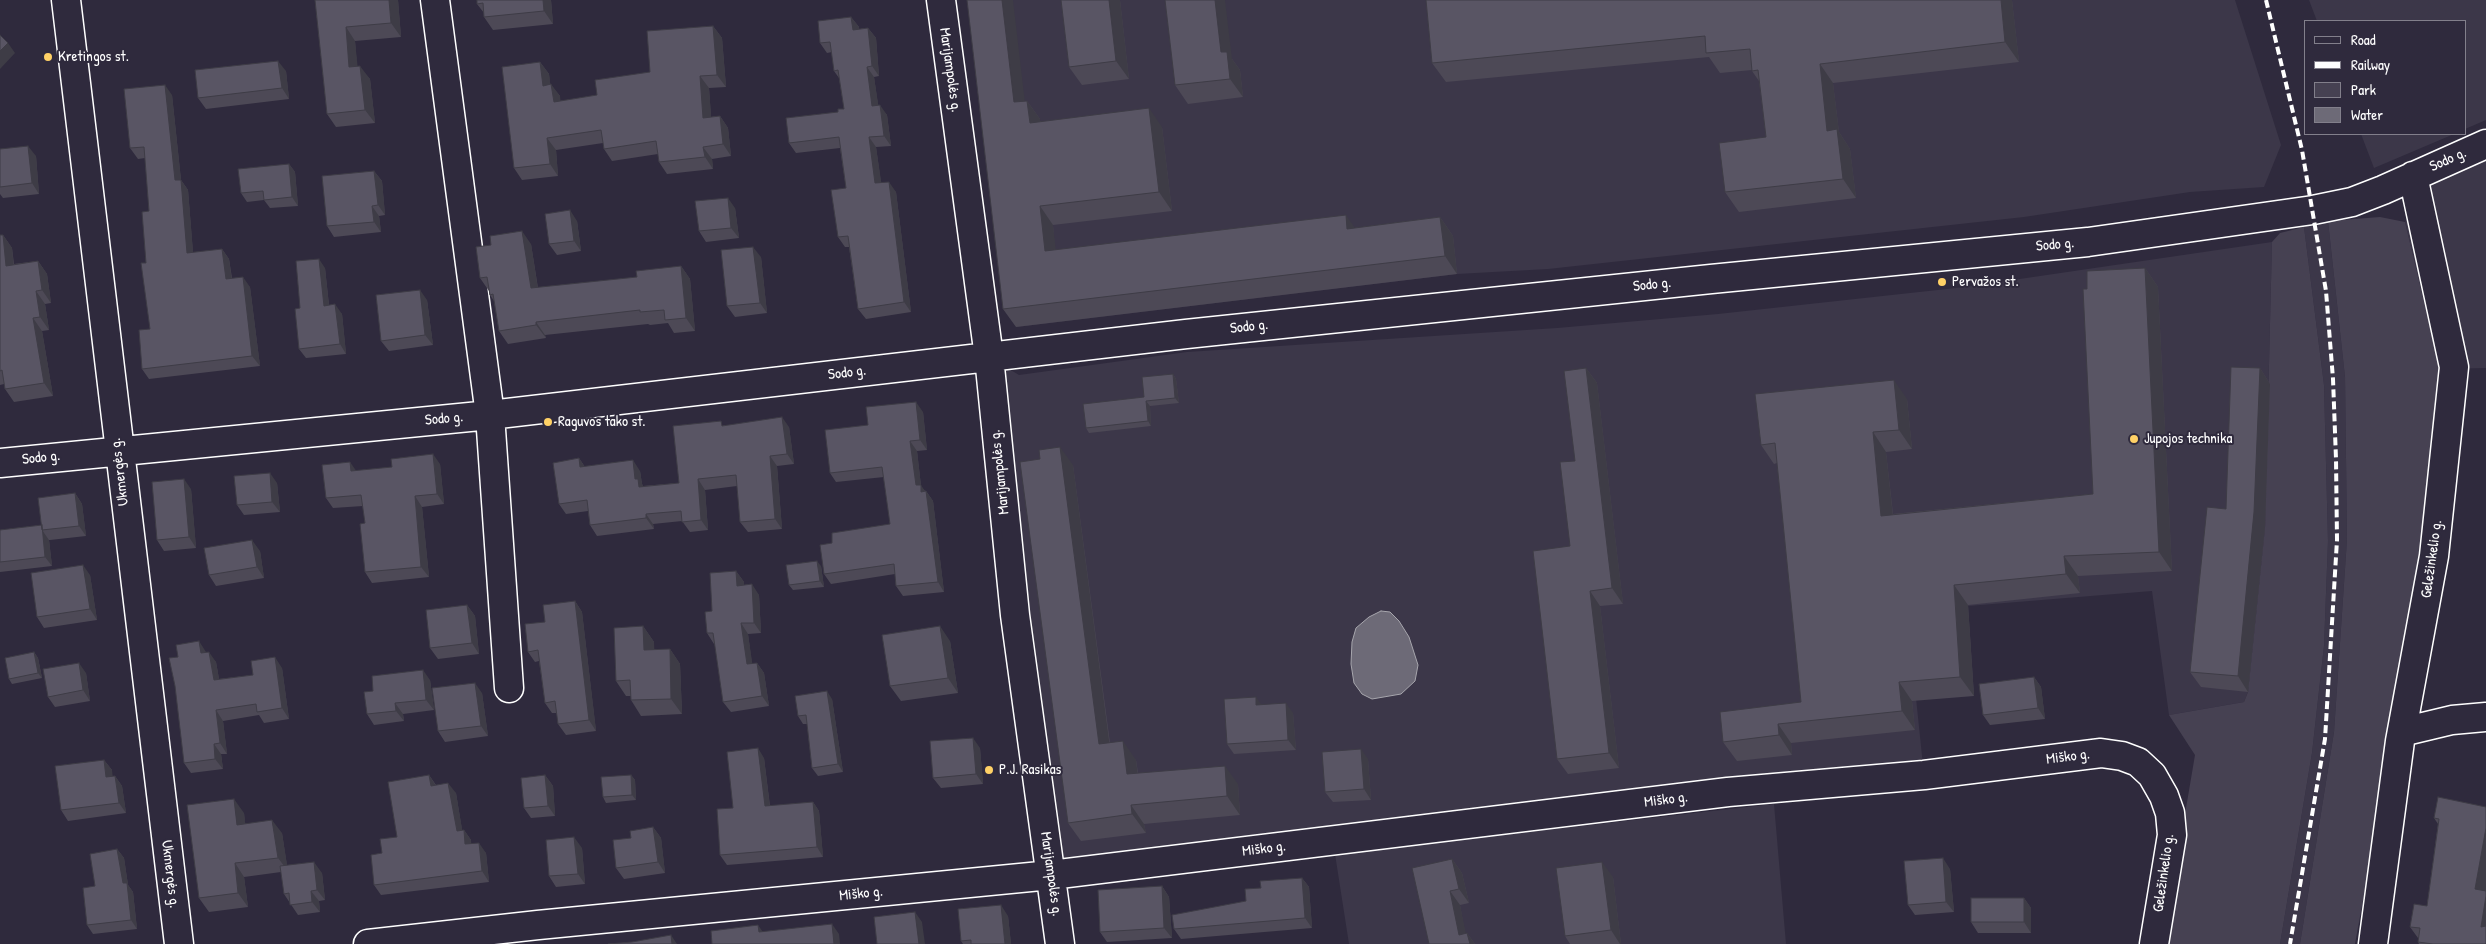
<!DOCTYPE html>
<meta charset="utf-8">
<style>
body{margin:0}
#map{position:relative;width:2486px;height:944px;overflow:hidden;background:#2f2a3d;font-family:"Patrick Hand",sans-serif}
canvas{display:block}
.legend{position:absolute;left:2304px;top:20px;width:162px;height:115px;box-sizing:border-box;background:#2f2a3d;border:1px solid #827f8b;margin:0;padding:6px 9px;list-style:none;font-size:15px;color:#fff}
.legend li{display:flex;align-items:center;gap:10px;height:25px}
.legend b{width:25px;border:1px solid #827f8b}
</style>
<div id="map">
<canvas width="2486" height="944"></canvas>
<ul class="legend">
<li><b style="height:6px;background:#2f2a3d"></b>Road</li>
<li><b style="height:6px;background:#fff"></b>Railway</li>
<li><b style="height:14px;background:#464152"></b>Park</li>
<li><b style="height:14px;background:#6d6a77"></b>Water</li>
</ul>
</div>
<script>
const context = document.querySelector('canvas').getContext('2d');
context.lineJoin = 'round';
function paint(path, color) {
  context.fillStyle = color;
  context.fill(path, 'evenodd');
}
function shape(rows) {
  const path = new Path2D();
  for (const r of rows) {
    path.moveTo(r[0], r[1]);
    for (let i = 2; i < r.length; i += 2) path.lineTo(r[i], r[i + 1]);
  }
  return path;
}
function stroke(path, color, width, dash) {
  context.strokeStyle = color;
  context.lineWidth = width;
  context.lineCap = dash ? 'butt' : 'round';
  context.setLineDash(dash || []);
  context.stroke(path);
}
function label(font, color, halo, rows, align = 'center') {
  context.font = font + ' "Patrick Hand",sans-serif';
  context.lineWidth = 4;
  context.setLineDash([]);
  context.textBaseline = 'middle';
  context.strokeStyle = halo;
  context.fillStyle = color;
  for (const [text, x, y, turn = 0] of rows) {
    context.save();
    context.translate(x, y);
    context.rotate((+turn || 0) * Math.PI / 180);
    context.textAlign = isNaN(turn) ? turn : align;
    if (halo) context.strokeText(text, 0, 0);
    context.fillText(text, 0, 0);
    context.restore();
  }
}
const built = shape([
 [978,0,2235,0,2281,145,2264,187,2190,192,2024,217,1548,269,1457,274,1016,327],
 [2309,0,2486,0,2486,120,2465,129,2465,21,2317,21],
 [2361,134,2454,134,2374,168],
 [2486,160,2486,368,2440,369,2405,222,2435,180],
 [2328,221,2345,377,2347,539,2334,732,2300,944,2280,944,2312,753,2324,646,2328,541,2324,385,2304,227],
 [2272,242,2265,527,2248,692,2244,702,2169,715,2152,591,1907,611,1924,775,1051,875,989,357,1019,375,1187,352,1557,328,1718,314,1965,287],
 [1774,804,1786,944,1349,944,1335,854]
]);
const green = shape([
 [2380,217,2405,222,2440,369,2422,544,2393,735,2355,944,2300,944,2334,732,2347,539,2345,377,2328,221],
 [2304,227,2324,385,2328,541,2324,646,2312,753,2280,944,2163,944,2195,755,2169,715,2244,702,2248,692,2265,527,2272,242,2280,233]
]);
const water = shape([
 [1381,611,1390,612,1399,621,1409,637,1418,665,1415,681,1401,694,1372,699,1362,694,1354,683,1351,664,1352,642,1356,628,1369,617,1381,611]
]);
const minor = shape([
 [66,0,179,944],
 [435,0,490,415,509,688],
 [941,0,989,357,1015,615,1060,944],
 [0,463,490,415,1186,334,1711,279,2088,242,2313,210,2352,202,2383,190,2486,144],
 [2402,732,2452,720,2486,717],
 [368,944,538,925,1051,875,1728,792,1924,775,2101,753,2122,756,2138,762,2152,775,2164,796,2170,813,2172,835,2154,944],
 [2373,944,2400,741,2434,556,2454,367,2413,176]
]);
const rail = shape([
 [2266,0,2302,150,2326,291,2333,379,2336,459,2337,540,2325,739,2290,944]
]);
const wall = shape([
 [315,0,398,0,401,37,355,41,357,66,370,79,375,123,336,127,327,114],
 [477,0,551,0,553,24,493,30,484,17,484,13,477,4],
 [1120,0,1129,79,1082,85,1069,67],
 [1426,0,2012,0,2019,62,1833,83,1839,132,1850,149,1856,198,1739,212,1725,192,1766,137,1759,81,1752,71,1752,70,1720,73,1709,57,1446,82,1432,63],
 [851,17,859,27,859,29,868,28,876,38,879,76,874,77,878,105,887,115,891,146,876,147,881,183,896,192,911,312,866,319,858,309,849,247,845,247,838,237,846,188,840,148,796,153,789,143,844,109,839,78,834,71,832,52,827,53,820,43],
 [713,26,722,38,726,87,709,88,711,117,720,116,728,128,731,156,712,159,713,169,667,174,659,162,658,154,612,161,604,149,603,143,556,150,558,176,522,180,514,168,540,62,549,74,550,84,560,96,560,101,597,95,650,72],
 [1232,59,1240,70,1243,97,1188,104,1175,85],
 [286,71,289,99,206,109,198,98],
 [172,95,181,180,188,190,193,253,222,249,229,259,232,278,250,287,260,366,149,379,142,369,150,329,146,263,149,211,145,158,138,159,130,148],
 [1025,101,1027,101,1040,119,1040,121,1162,127,1172,211,1053,225,1055,250,1355,228,1440,217,1453,236,1457,274,1016,327,1003,309],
 [0,149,36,156,39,194,3,198,0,194],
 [289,164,295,172,298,206,270,208,264,200,247,202,241,193],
 [374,171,382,181,385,215,379,216,381,232,334,237,327,226],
 [735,208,739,238,706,242,699,231],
 [577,221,581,251,557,255,549,244],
 [0,235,3,235,12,248,14,264,38,261,47,274,51,303,45,304,49,330,42,331,53,396,14,402,5,389,4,384,0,385],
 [531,244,538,288,637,277,681,266,690,279,695,331,674,333,668,323,650,325,648,324,545,335,546,338,508,344,499,331,494,301,490,295,489,291,480,278],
 [761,257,767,313,735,317,727,306],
 [325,268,329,305,342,314,346,354,306,358,299,349,300,308],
 [2145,268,2158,287,2172,571,2078,576,2080,593,1968,605,1974,696,1912,701,1915,730,1791,743,1792,755,1737,761,1723,742,1801,702,1777,463,1774,464,1761,445,1907,399,1912,449,1886,452,1893,514,2093,494,2087,289],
 [427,300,433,345,389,351,381,341],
 [1586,368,1597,383,1623,604,1600,606,1619,768,1568,774,1557,759,1575,461],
 [2260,368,2270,384,2265,527,2248,692,2201,687,2190,672,2226,509],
 [1173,374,1176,379,1179,403,1150,406,1151,426,1089,433,1086,428,1144,397],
 [923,412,927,450,917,451,921,486,925,491,926,491,933,501,944,592,903,596,896,586,895,574,831,584,824,574,832,543,890,524,884,477,836,482,830,473,868,425],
 [724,425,789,427,794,464,777,466,782,529,748,532,740,522,737,486,705,490,708,530,690,532,682,521,653,524,654,529,597,536,590,525,588,511,566,514,559,504,579,458,585,467,640,471,642,484,643,486,679,483],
 [440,464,444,504,422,507,429,577,372,583,365,572,365,523,363,506,333,508,326,498,356,471],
 [1073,465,1110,743,1136,760,1138,773,1238,784,1240,815,1144,824,1146,833,1081,841,1068,823],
 [277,483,280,512,244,515,237,505],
 [191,489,196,548,164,551,157,540],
 [75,493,82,504,86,536,50,540,49,540,52,566,0,572,0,530,42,525],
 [260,551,264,578,216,586,209,575],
 [821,566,824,587,793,590,789,585],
 [736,571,744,582,744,585,759,595,761,633,748,634,752,664,757,663,764,673,769,706,731,712,723,702,715,644,714,644,707,633,712,611],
 [90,575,97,620,44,628,37,617],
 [575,601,582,612,596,731,566,735,558,724,557,713,552,713,545,703,539,661,535,662,528,652,545,622],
 [467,605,475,616,479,654,438,659,430,648],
 [643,626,654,642,654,649,670,649,680,664,682,714,641,716,631,700,631,696,626,696,616,681],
 [950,641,958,693,901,701,890,686],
 [34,652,38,658,42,678,12,684,9,679],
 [206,652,216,662,219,679,253,675,282,668,289,719,264,723,259,715,223,721,227,754,221,754,223,769,191,773,184,763],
 [86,673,90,701,55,707,48,697],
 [2034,677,2041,687,2045,719,1990,725,1983,715],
 [430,680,434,710,403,714,404,721,374,725,367,714,373,691],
 [482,693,488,736,445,742,438,731],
 [832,699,843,772,818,776,812,768,807,724,803,724,798,716],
 [1293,713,1296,750,1234,754,1227,744],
 [980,748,983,784,941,788,933,778],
 [764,758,770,806,813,802,819,811,823,857,727,865,720,855,733,808],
 [1368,759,1371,800,1333,802,1325,792],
 [104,760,112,770,112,776,115,776,122,786,126,813,68,821,61,810],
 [429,775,436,785,456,793,462,830,464,830,471,840,471,844,486,853,489,882,381,895,374,885,382,853,397,837],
 [545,775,553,786,555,816,531,818,524,808],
 [631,775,635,780,636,800,606,803,603,797],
 [2486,807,2486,944,2419,944,2418,942,2418,938,2410,927,2427,906,2438,824,2434,818],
 [244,813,245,824,282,833,287,866,322,873,325,900,319,901,320,912,298,915,284,894,281,872,244,877,248,907,209,912,199,898],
 [653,827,661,838,665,873,624,879,616,868,631,838],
 [582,848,585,884,556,887,549,876],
 [117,849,124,858,128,885,133,892,137,929,93,934,87,925,95,886],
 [1452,859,1462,873,1469,903,1460,905,1465,933,1467,933,1475,944,1429,944],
 [1950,869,1954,912,1915,915,1908,905],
 [1613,877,1621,944,1570,944,1565,936],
 [1302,878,1309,887,1312,928,1181,939,1174,929,1246,901,1261,888],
 [1162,886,1169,897,1172,938,1107,942,1100,932],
 [2024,898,2031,908,2031,933,1978,933,1971,922],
 [1008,916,1011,944,963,944,961,941]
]);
const shadedWall = shape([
 [389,0,398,0,401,37,391,23],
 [543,0,551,0,553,24,544,11],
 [1002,0,1013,0,1027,120,1014,102],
 [1109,0,1120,0,1129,79,1116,61],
 [1215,0,1225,0,1232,59,1240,70,1243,97,1230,79,1221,52],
 [2001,0,2012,0,2019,62,2005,42],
 [851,17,859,27,860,40,853,30],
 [713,26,722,38,726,87,717,75],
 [346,27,355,41,359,80,349,67],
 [868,28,876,38,879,76,872,66],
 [8,43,15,53,0,69,0,51],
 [278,61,286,71,289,99,282,88],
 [540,62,549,74,552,98,543,86],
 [1820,64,1833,83,1839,132,1850,149,1856,198,1843,179,1827,131],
 [360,66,370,79,375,123,365,110],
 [867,67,874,77,880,116,872,106],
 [700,76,709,88,712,130,703,118],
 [551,84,560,96,562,114,554,102],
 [165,85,172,95,181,180,188,190,194,264,187,253,175,180],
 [1027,101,1040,119,1043,141,1030,123],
 [880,105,887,115,891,146,884,136],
 [1149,108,1162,127,1172,211,1159,192],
 [720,116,728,128,731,156,723,144],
 [869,137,876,147,883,194,875,183],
 [547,138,556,150,558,176,550,164],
 [28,146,36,156,39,194,32,183],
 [703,147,712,159,713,169,705,157],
 [289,164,295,172,298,206,292,197],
 [374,171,382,181,385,215,378,205],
 [889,182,896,192,911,312,904,302],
 [728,198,735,208,739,238,731,228],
 [372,206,379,216,381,232,374,222],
 [1040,206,1053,225,1058,270,1045,251],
 [570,210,577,221,581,251,574,241],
 [1346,215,1359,234,1347,229],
 [1440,217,1453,236,1457,274,1445,256],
 [522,231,531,244,540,302,531,288],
 [3,235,12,248,15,279,6,266],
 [753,247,761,257,767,313,760,303],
 [222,249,229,259,233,289,226,279],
 [319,259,325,268,330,315,324,306],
 [38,261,47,274,51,303,42,290],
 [681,266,690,279,695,331,686,318],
 [2145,268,2158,287,2172,571,2159,552],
 [243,277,250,287,260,366,252,356],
 [420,290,427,300,433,345,425,335],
 [36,291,45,304,49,330,40,317],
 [335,304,342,314,346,354,340,344],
 [33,318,42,331,53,396,44,383],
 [536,322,545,335,546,338,536,325],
 [1586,368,1597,383,1623,604,1612,588],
 [2260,368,2270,384,2265,527,2248,692,2238,676],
 [1173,374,1176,379,1179,403,1175,398],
 [1894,380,1907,399,1912,449,1899,430],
 [1146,401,1150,406,1151,426,1148,421],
 [916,402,923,412,927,450,920,440],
 [782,417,789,427,794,464,787,454],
 [1873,432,1886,452,1895,535,1881,516],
 [910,441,917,451,921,486,927,493,926,491,933,501,944,592,938,582,916,485],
 [1060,447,1073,465,1112,763,1099,744],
 [433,454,440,464,444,504,437,494],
 [770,456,777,466,782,529,775,519],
 [579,458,586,469,580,467],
 [633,460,640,471,642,484,645,489,639,487,635,479],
 [350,462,357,472,351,471],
 [270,473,277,483,280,512,272,502],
 [184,479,191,489,196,548,189,537],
 [698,479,705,490,708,530,701,520],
 [75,493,82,504,86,536,79,526],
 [415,496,422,507,429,577,421,567],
 [646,514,653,524,654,529,646,518],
 [42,530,49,540,52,566,45,557],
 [252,540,260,551,264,578,257,567],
 [2064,556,2078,576,2080,593,2066,574],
 [817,561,821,566,824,587,820,581],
 [83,565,90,575,97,620,90,609],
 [736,571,744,582,744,596,737,586],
 [752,584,759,595,761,633,754,623],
 [1954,585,1968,605,1974,696,1960,677],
 [1590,591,1600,606,1619,768,1609,753],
 [575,601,582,612,596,731,589,720],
 [467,605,475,616,479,654,472,643],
 [741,623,748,634,754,675,747,664],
 [643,626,654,642,655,665,644,650],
 [940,626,950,641,958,693,948,678],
 [199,641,206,652,208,664,201,653],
 [670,649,680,664,682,714,671,699],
 [34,652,38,658,42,678,38,673],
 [209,652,216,662,221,690,214,680],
 [275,657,282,668,289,719,282,708],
 [79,663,86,673,90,701,83,690],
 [757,663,764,673,769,706,762,696],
 [423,670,430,680,434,710,426,700],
 [2034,677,2041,687,2045,719,2038,708],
 [1899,682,1912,701,1915,730,1902,711],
 [475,683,482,693,488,736,481,726],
 [827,691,832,699,843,772,838,764],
 [1256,697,1263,707,1256,705],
 [395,703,403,714,404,721,396,711],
 [1286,703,1293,713,1296,750,1288,740],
 [216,710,223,721,227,754,220,743],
 [1778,724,1791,743,1792,755,1779,735],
 [973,738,980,748,983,784,976,774],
 [1123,741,1136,760,1140,793,1127,774],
 [214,744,221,754,223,769,215,759],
 [758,748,764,758,771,816,765,806],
 [1361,749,1368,759,1371,800,1364,789],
 [104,760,112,770,114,787,106,777],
 [1225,766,1238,784,1240,815,1227,796],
 [429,775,436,786,431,786],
 [545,775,553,786,555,816,548,806],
 [631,775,635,780,636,800,632,795],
 [115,776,122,786,126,813,119,803],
 [448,783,456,793,464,841,457,831],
 [234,799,244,813,247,838,237,825],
 [813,802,819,811,823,857,817,847],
 [1131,805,1144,824,1146,833,1132,814],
 [272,820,282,833,288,871,278,858],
 [653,827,661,838,665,873,658,862],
 [2486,828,2486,889,2484,902,2475,889],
 [464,830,471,840,472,855,465,844],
 [574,837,582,848,585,884,578,874],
 [479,843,486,853,489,882,482,871],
 [117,849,124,858,128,885,133,892,137,929,131,920,123,883],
 [1943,858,1950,869,1954,912,1946,902],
 [1452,859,1462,873,1469,903,1459,889],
 [314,862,322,873,325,900,317,890],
 [1602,862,1613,877,1621,944,1620,944,1611,930],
 [235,863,244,877,248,907,238,893],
 [1302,878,1309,887,1312,928,1305,918],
 [1162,886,1169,897,1172,938,1164,928],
 [311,891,319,901,320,912,312,902],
 [1450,891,1460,905,1468,944,1459,935],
 [2486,896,2486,935,2481,927],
 [2024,898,2031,908,2031,933,2024,922],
 [1001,905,1008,916,1011,944,1005,944],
 [915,912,922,922,925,944,919,944],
 [832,924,839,934,840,944,834,944],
 [758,925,765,935,759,932],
 [1467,933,1475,944,1470,944],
 [671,935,677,944,672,944]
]);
const building = shape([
 [315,0,389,0,391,23,346,27,349,67,360,66,365,110,327,114,315,0],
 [477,0,543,0,544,11,484,17,483,3,477,4,477,0],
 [967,0,1002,0,1014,102,1027,101,1030,123,1149,108,1159,192,1040,206,1045,251,1346,215,1347,229,1440,217,1445,256,1003,309,967,0],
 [1061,0,1109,0,1116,61,1069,67,1061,0],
 [1165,0,1215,0,1221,52,1227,52,1230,79,1175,85,1165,0],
 [1426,0,2001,0,2005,42,1820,64,1827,131,1837,129,1843,179,1725,192,1719,143,1766,137,1758,70,1752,71,1750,49,1706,53,1705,36,1432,63,1426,0],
 [851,17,853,30,868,28,872,66,867,67,872,106,880,105,884,136,869,137,875,183,889,182,904,302,858,309,848,236,838,237,831,190,846,188,839,137,789,143,786,118,838,112,838,109,844,109,838,70,834,71,830,42,820,43,818,21,851,17],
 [713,26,717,75,700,76,703,118,720,116,723,144,703,147,705,157,659,162,656,141,604,149,601,130,547,138,550,164,514,168,502,67,540,62,543,86,551,84,554,102,597,95,595,80,650,72,647,31,713,26],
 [0,35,8,43,0,51,0,35],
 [278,61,282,88,198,98,195,70,278,61],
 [165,85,175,180,181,180,187,253,222,249,226,279,243,277,252,356,142,369,139,330,150,329,141,263,146,263,142,212,149,211,144,147,130,148,124,89,165,85],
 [28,146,32,183,0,187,0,149,28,146],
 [289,164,292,197,264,200,263,191,241,193,238,169,289,164],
 [374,171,378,205,372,206,374,222,327,226,322,176,374,171],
 [728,198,731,228,699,231,695,201,728,198],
 [570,210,574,241,549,244,545,214,570,210],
 [522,231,531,288,637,277,636,271,681,266,686,318,665,320,664,310,640,312,640,310,536,322,536,325,499,331,493,294,490,295,487,277,480,278,476,247,491,245,490,236,522,231],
 [0,235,3,235,6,266,38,261,42,290,36,291,40,317,33,318,44,383,5,389,2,370,0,371,0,235],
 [753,247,760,303,727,306,721,250,753,247],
 [319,259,324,306,335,304,340,344,299,349,295,309,300,308,296,261,319,259],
 [2145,268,2159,552,2064,556,2066,574,1954,585,1960,677,1899,682,1902,711,1778,724,1779,735,1723,742,1720,712,1801,702,1775,443,1761,445,1755,394,1894,380,1899,430,1873,432,1881,516,2093,494,2083,289,2087,289,2087,271,2145,268],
 [420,290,425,335,381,341,376,295,420,290],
 [2231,367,2260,368,2254,512,2238,676,2190,672,2207,507,2226,509,2231,367],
 [1586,368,1612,588,1590,591,1609,753,1557,759,1533,551,1570,546,1560,462,1575,461,1564,371,1586,368],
 [1173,374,1175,398,1146,401,1148,421,1086,428,1083,404,1144,397,1142,377,1173,374],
 [916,402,920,440,910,441,916,485,921,485,921,492,926,491,938,582,896,586,894,564,824,574,820,545,832,543,832,533,890,524,882,467,830,473,825,430,868,425,866,407,916,402],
 [782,417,787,454,770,456,775,519,740,522,736,475,698,479,701,520,682,522,681,511,646,514,646,518,590,525,587,500,559,504,553,463,579,458,580,467,633,460,635,479,638,479,639,487,679,483,673,426,721,421,722,426,782,417],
 [1060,447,1099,744,1123,741,1127,774,1225,766,1227,796,1131,805,1132,814,1068,823,1020,462,1040,459,1039,450,1060,447],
 [433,454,437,494,415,496,421,567,365,572,360,524,365,523,361,495,326,498,322,465,350,462,351,471,392,467,391,459,433,454],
 [270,473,272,502,237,505,234,476,270,473],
 [184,479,189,537,157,540,152,482,184,479],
 [75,493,79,526,42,530,38,498,75,493],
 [42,525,45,557,0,562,0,530,42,525],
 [252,540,257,567,209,575,204,548,252,540],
 [817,561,820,581,789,585,786,565,817,561],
 [83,565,90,609,37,617,31,573,83,565],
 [736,571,737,586,752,584,754,623,741,623,747,664,757,663,762,696,723,702,713,633,707,633,705,612,712,611,710,573,736,571],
 [575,601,589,720,558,724,555,701,545,703,538,650,528,652,525,624,545,622,543,605,575,601],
 [467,605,472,643,430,648,426,610,467,605],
 [643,626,644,650,670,649,671,699,631,700,630,680,616,681,614,628,643,626],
 [940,626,948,678,890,686,882,635,940,626],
 [199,641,201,653,209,652,214,680,253,675,251,661,275,657,282,708,257,712,256,704,216,710,220,743,214,744,215,759,184,763,175,686,169,658,178,657,176,645,199,641],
 [34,652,38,673,9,679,5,658,34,652],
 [79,663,83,690,48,697,43,669,79,663],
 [423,670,426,700,395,703,396,711,367,714,364,692,373,691,372,676,423,670],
 [2034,677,2038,708,1983,715,1979,684,2034,677],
 [475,683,481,726,438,731,432,688,475,683],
 [827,691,838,764,812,768,806,715,798,716,795,696,827,691],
 [1256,697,1256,705,1286,703,1288,740,1227,744,1224,699,1256,697],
 [973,738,976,774,933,778,930,741,973,738],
 [758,748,765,806,813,802,817,847,720,855,717,809,733,808,727,752,758,748],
 [1361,749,1364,789,1325,792,1322,752,1361,749],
 [104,760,106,777,115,776,119,803,61,810,55,766,104,760],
 [429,775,431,786,448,783,457,831,464,830,465,844,479,843,482,871,374,885,371,855,382,853,380,839,397,837,388,782,429,775],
 [545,775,548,806,524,808,521,778,545,775],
 [631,775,632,795,603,797,601,777,631,775],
 [2438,797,2486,807,2486,828,2475,889,2486,891,2486,896,2481,927,2486,926,2486,944,2433,944,2418,942,2420,928,2410,927,2414,904,2427,906,2439,819,2434,818,2438,797],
 [234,799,237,825,272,820,278,858,235,863,238,893,199,898,187,805,234,799],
 [653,827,658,862,616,868,613,840,631,838,630,831,653,827],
 [574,837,578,874,549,876,546,840,574,837],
 [117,849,123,883,127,883,131,920,87,925,83,888,95,886,90,854,117,849],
 [1943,858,1946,902,1908,905,1904,861,1943,858],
 [1452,859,1459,889,1450,891,1459,935,1467,933,1470,944,1429,944,1412,868,1452,859],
 [314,862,317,890,311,891,312,902,290,905,289,893,284,894,280,866,314,862],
 [1602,862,1611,930,1565,936,1556,868,1602,862],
 [1302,878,1305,918,1174,929,1172,915,1246,901,1245,889,1261,888,1260,881,1302,878],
 [1162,886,1164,928,1100,932,1098,890,1162,886],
 [1971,898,2024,898,2024,922,1971,922,1971,898],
 [1001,905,1005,944,971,944,971,940,961,941,958,909,1001,905],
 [915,912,919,944,877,944,874,917,915,912],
 [832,924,834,944,712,944,711,931,758,925,759,932,832,924],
 [671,935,672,944,608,944,632,942,671,935]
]);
const markers = [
 [48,57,5,"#ffd166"],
 [1942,282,5,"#ffd166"],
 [548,422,5,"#ffd166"],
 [2134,439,5,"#ffd166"],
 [989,770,5,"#ffd166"]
];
const poiNames = [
 ["Kretingos st.",58,57],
 ["Pervažos st.",1952,282],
 ["Raguvos tako st.",558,422],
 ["Jupojos technika",2144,439],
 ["P.J. Rasikas",999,770]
];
const streetNames = [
 ["Marijampolės g.",950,70,82],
 ["Sodo g.",2448,160,-24],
 ["Sodo g.",2055,245,-5],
 ["Sodo g.",1652,285,-6],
 ["Sodo g.",1249,327,-6],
 ["Sodo g.",847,373,-7],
 ["Sodo g.",444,419,-5],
 ["Sodo g.",41,458,-6],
 ["Ukmergės g.",120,472,-97],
 ["Marijampolės g.",1000,472,-96],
 ["Geležinkelio g.",2432,559,-82],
 ["Miško g.",2068,757,-7],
 ["Miško g.",1666,800,-7],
 ["Miško g.",1264,849,-7],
 ["Geležinkelio g.",2164,873,-82],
 ["Ukmergės g.",170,874,83],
 ["Marijampolės g.",1051,874,82],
 ["Miško g.",861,894,-6]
];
paint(built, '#3c3749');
paint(green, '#464152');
paint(water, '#6d6a77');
stroke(water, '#a7a6ad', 1);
stroke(minor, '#fff', 31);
stroke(minor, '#2f2a3d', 28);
stroke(rail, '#fff', 4, [8, 4]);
paint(wall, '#4d4956');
paint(shadedWall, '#3e3c46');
paint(building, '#595564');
stroke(building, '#3e3c46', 1);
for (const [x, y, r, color] of markers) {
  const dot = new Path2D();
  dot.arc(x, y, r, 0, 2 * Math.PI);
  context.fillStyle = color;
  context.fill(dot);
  stroke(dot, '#2f2a3d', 2);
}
label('15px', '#fff', '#2f2a3d', poiNames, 'left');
label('15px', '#fff', '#2f2a3d', streetNames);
</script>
